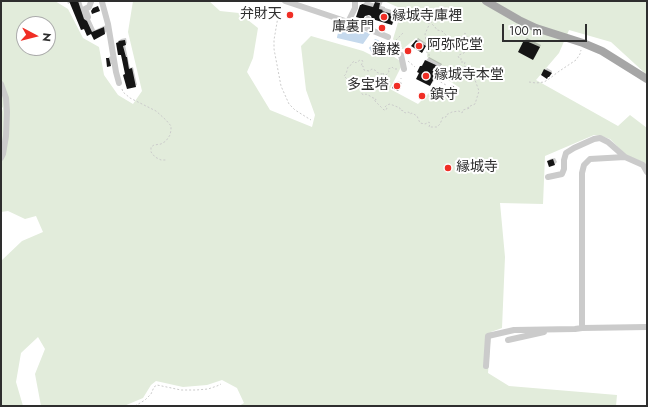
<!DOCTYPE html>
<meta charset="utf-8">
<style>
body{margin:0}
#map{position:relative;width:648px;height:407px;overflow:hidden;background:#fff;font-family:Jost,sans-serif}
canvas{display:block}
.frame{position:absolute;inset:0;border:2px solid #2e2e2e;pointer-events:none}
.north{position:absolute;left:16px;top:16px;width:40px;height:40px;box-sizing:border-box;background:#fff;border:1px solid #ababab;border-radius:50%;rotate:97deg;font-size:11px;font-weight:700;line-height:16px;text-align:center;color:#2e2e2e}
.north::after{content:'';display:block;margin:auto;width:14px;height:18px;background:#f02e25;clip-path:polygon(50% 0,100% 100%,50% 72%,0 100%)}
.scale{position:absolute;left:502px;top:24px;width:85px;height:18px;box-sizing:border-box;border:2px solid #2e2e2e;border-top:0;padding-left:5px;font-size:12px;line-height:14px;white-space:nowrap;color:#2e2e2e;-webkit-text-stroke:3px #fff;paint-order:stroke}
</style>
<div id="map">
<canvas width="648" height="407"></canvas>
<div class="frame"></div>
<div class="north">N</div>
<div class="scale">100 m</div>
</div>
<script>
const context = document.querySelector('canvas').getContext('2d');
context.lineJoin = 'round';
function paint(path, color) {
  context.fillStyle = color;
  context.fill(path, 'evenodd');
}
function shape(rows) {
  const path = new Path2D();
  for (const r of rows) {
    path.moveTo(r[0], r[1]);
    for (let i = 2; i < r.length; i += 2) path.lineTo(r[i], r[i + 1]);
  }
  return path;
}
function stroke(path, color, width, dash) {
  context.strokeStyle = color;
  context.lineWidth = width;
  context.lineCap = dash ? 'butt' : 'round';
  context.setLineDash(dash || []);
  context.stroke(path);
}
function label(font, color, halo, rows, align = 'center') {
  context.font = font + ' Jost,"Noto Sans JP",sans-serif';
  context.lineWidth = 4;
  context.setLineDash([]);
  context.textBaseline = 'middle';
  context.strokeStyle = halo;
  context.fillStyle = color;
  for (const [text, x, y, turn = 0] of rows) {
    context.save();
    context.translate(x, y);
    context.rotate((+turn || 0) * Math.PI / 180);
    context.textAlign = isNaN(turn) ? turn : align;
    if (halo) context.strokeText(text, 0, 0);
    context.fillText(text, 0, 0);
    context.restore();
  }
}
const green = shape([
 [1,1,55,1,68,9,83,38,99,47,104,75,118,95,133,104,142,91,128,32,133,1,209,1,220,11,239,13,258,28,253,58,247,72,270,110,312,127,315,115,306,90,301,46,311,36,363,51,371,55,382,56,387,52,403,63,390,89,418,104,436,86,456,96,460,88,442,76,443,66,427,57,428,45,416,38,403,49,399,49,393,39,402,9,384,1,647,1,647,75,611,42,569,30,559,53,536,80,618,126,630,115,647,128,647,166,645,163,626,155,610,139,601,136,594,135,545,156,543,204,500,203,505,257,502,328,491,332,488,373,509,386,617,395,616,406,239,406,244,403,237,388,222,380,207,385,183,387,156,381,151,385,143,398,124,406,41,406,35,374,45,349,38,337,21,353,16,382,23,406,1,406,1,261,22,241,43,232,36,216,25,219,8,211,1,212,1,116,3,108,1,106],
 [24,24,48,24,48,48,24,48]
]);
const water = shape([
 [343,26,361,31,369,33,370,34,363,44,337,38,337,37,338,33],
 [375,39,378,40,385,45,384,51,381,54,372,53,369,48]
]);
const shadow = shape([
 [67,1,81,1,86,16,90,19,95,30,106,25,107,31,105,33,94,38,71,2,68,4],
 [366,1,376,4,377,1,383,1,381,6,385,7,385,8,398,12,395,21,392,24,361,6],
 [126,38,127,43,125,45,130,68,133,67,137,85,135,86,126,74,121,53,117,43,121,39],
 [418,38,427,44,424,49,413,46],
 [527,38,541,45,535,57,533,59,520,52,525,40],
 [111,56,112,64,110,65,107,59,109,57],
 [429,57,442,64,433,82,430,85,420,72,421,66],
 [547,68,552,71,551,74,545,70],
 [398,81,402,83,398,89,396,83],
 [555,158,557,162,555,164,548,161,550,159]
]);
const building = shape([
 [69,1,78,1,84,19,87,21,92,32,104,27,105,34,94,40,91,34,87,36,84,29,81,30],
 [375,2,380,3,379,9,383,10,382,11,395,15,392,25,372,19,371,16,369,15,365,16,363,19,356,17,360,5,361,5,362,4,373,7],
 [98,6,100,11,92,14,91,11,93,8],
 [125,40,126,45,123,46,126,57,127,57,129,69,132,68,136,87,127,89,123,75,125,74,121,55,118,55,116,43,119,42,118,41],
 [416,40,426,46,422,53,411,46],
 [524,40,540,47,533,60,518,52],
 [106,58,109,58,111,66,107,67],
 [425,60,440,67,430,86,416,79,419,73,417,72,420,66,422,66],
 [544,69,552,73,549,77,548,77,547,79,541,75],
 [395,82,401,85,398,91,392,88],
 [451,85,456,88,454,93,449,90],
 [553,159,555,165,549,167,547,161]
]);
const path = shape([
 [280,5,274,40,274,49,281,86,289,104,295,110,311,120],
 [391,42,398,51],
 [393,43,404,32],
 [408,61,415,67],
 [397,69,394,69,392,67,391,68,388,69,389,72,386,75,383,74,384,73,381,74,376,72,375,70,372,69,369,71,364,70,363,66,361,66,363,61,360,60,356,63,354,61,353,62,352,64,348,67,346,74,344,76,347,79,359,87,362,94,364,95,366,94,370,96,373,98,375,98,376,100,374,100,384,110,386,110,387,108,385,107,387,105,390,104,400,108,400,110,404,111,405,113,408,112,410,113,410,114,412,113,417,116,420,123,425,124,429,122,430,124,429,127,437,127,440,124,443,117,446,117,446,115,452,112,459,111,462,113,463,110,470,108,468,108,468,107,475,104,479,91,475,80,474,77,472,76,473,70,471,66,466,67,464,66,465,62,461,62,461,58,458,57,459,55,464,53,466,47,462,46,462,45,460,44,466,39,467,37,465,33,464,34,457,43,449,44,446,38,446,35,442,31,437,30,435,27,431,23,431,19,429,20,429,25,425,34,426,40,429,45,428,50,427,50,427,53,429,54,429,57],
 [401,79,401,78],
 [437,80,446,85],
 [529,82,536,83,544,82,549,79,558,72,576,60,580,54,581,50],
 [122,89,123,92,130,98,156,111,166,120,171,126,171,130,170,135,166,141,161,144,154,145,151,147,151,152,155,157,161,160,166,160],
 [418,95,419,95],
 [135,406,145,400,151,394,154,387,157,385,181,390,196,390,208,389,217,386,221,384]
]);
const minor = shape([
 [285,1,366,28,388,37],
 [102,2,108,24,116,72,119,83],
 [88,17,85,9,89,7,91,2],
 [348,22,355,8,355,1],
 [366,28,368,19],
 [401,55,404,69],
 [1,84,6,98,7,112,6,136,3,154,1,158],
 [548,177,562,174,564,169,564,160,566,153,574,148,594,139,600,138,608,142,625,157,643,165,647,172],
 [582,328,582,173,584,165,590,159,625,157],
 [508,340,544,332],
 [486,366,488,336,514,330,575,329,582,328,647,327]
]);
const major = shape([
 [486,1,519,20,536,28,583,43,602,51,647,79]
]);
const markers = [
 [290,15,4,"#f02e25"],
 [384,17,4,"#f02e25"],
 [382,28,4,"#f02e25"],
 [419,46,4,"#f02e25"],
 [408,51,4,"#f02e25"],
 [426,76,4,"#f02e25"],
 [397,86,4,"#f02e25"],
 [422,96,4,"#f02e25"],
 [448,168,4,"#f02e25"]
];
const poiNames = [
 ["弁財天",282,15,"right"],
 ["縁城寺庫裡",392,17],
 ["庫裏門",374,28,"right"],
 ["阿弥陀堂",427,46],
 ["鐘楼",400,51,"right"],
 ["縁城寺本堂",434,76],
 ["多宝塔",389,86,"right"],
 ["鎮守",430,96],
 ["縁城寺",456,168]
];
paint(green, '#e2ecdb');
paint(water, '#c5d9ed');
paint(shadow, '#0003');
paint(building, '#151515');
stroke(path, '#cbcbcb', 1, [2, 2]);
stroke(minor, '#cbcbcb', 6);
stroke(major, '#a6a6a6', 8);
for (const [x, y, r, color] of markers) {
  const dot = new Path2D();
  dot.arc(x, y, r, 0, 2 * Math.PI);
  context.fillStyle = color;
  context.fill(dot);
  stroke(dot, '#fff', 1.5);
}
label('14px', '#2e2e2e', '#fff', poiNames, 'left');
</script>
